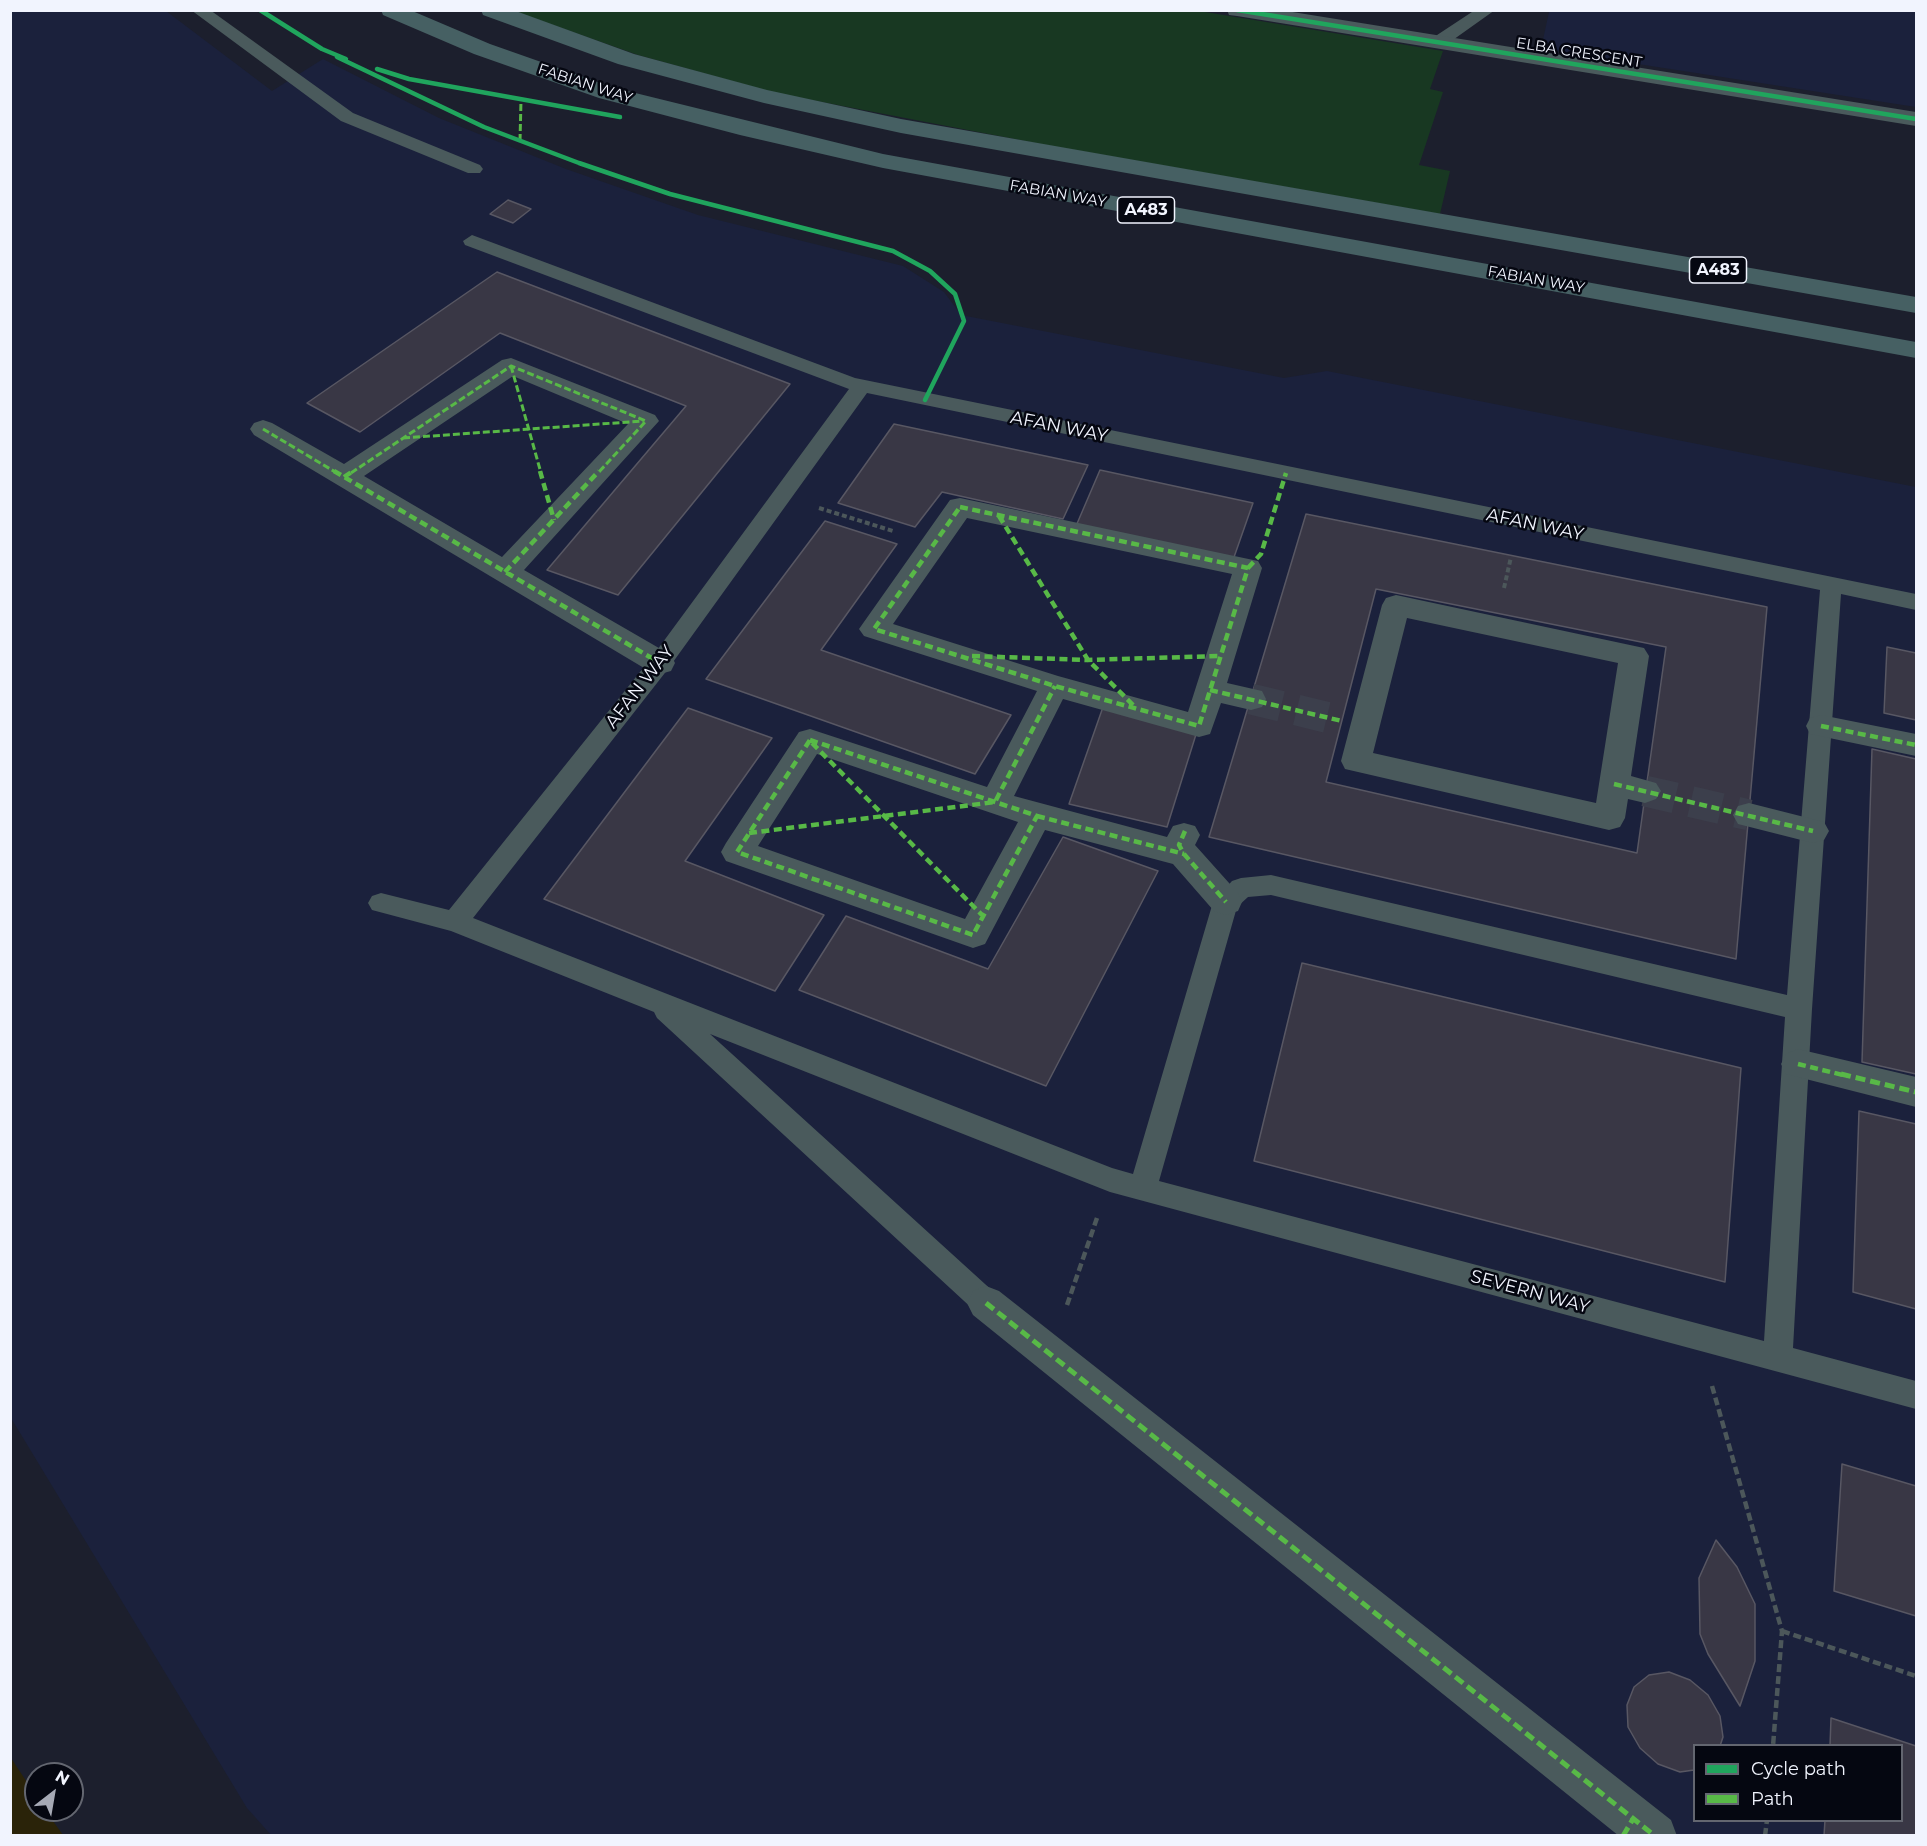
<!DOCTYPE html>
<style>
body{margin:0}
#map{position:relative;width:1927px;height:1846px;overflow:hidden;background:#1c1f2d;font-family:Montserrat,sans-serif}
canvas{display:block}
.frame{position:absolute;inset:0;border:12px solid #f1f4fe;pointer-events:none}
.legend{position:absolute;left:1693px;top:1744px;width:210px;height:78px;box-sizing:border-box;background:#050711;border:2px solid #636670;margin:0;padding:8px 10px;list-style:none;font-size:18px;color:#f1f4fe}
.legend li{display:flex;align-items:center;gap:12px;height:30px}
.legend b{width:30px;border:2px solid #636670}
.north{position:absolute;left:24px;top:1762px;width:60px;height:60px;box-sizing:border-box;background:#050711;border:2px solid #636670;border-radius:50%;rotate:31deg;font-size:16px;font-weight:700;line-height:24px;text-align:center;color:#f1f4fe}
.north::after{content:'';display:block;margin:auto;width:21px;height:27px;background:#a6a9b5;clip-path:polygon(50% 0,100% 100%,50% 72%,0 100%)}
</style>
<div id="map">
<canvas width="1927" height="1846"></canvas>
<div class="frame"></div>
<ul class="legend">
<li><b style="height:8px;background:#20a55d"></b>Cycle path</li>
<li><b style="height:8px;background:#58b947"></b>Path</li>
</ul>
<div class="north">N</div>
</div>
<script>
const context = document.querySelector('canvas').getContext('2d');
context.lineJoin = 'round';
function paint(path, color) {
  context.fillStyle = color;
  context.fill(path, 'evenodd');
}
function shape(rows) {
  const path = new Path2D();
  for (const r of rows) {
    path.moveTo(r[0], r[1]);
    for (let i = 2; i < r.length; i += 2) path.lineTo(r[i], r[i + 1]);
  }
  return path;
}
function stroke(path, color, width, dash) {
  context.strokeStyle = color;
  context.lineWidth = width;
  context.lineCap = dash ? 'butt' : 'round';
  context.setLineDash(dash || []);
  context.stroke(path);
}
function label(font, color, halo, rows, align = 'center') {
  context.font = font + ' Montserrat,sans-serif';
  context.lineWidth = 5;
  context.setLineDash([]);
  context.textBaseline = 'middle';
  context.strokeStyle = halo;
  context.fillStyle = color;
  for (const [text, x, y, turn = 0] of rows) {
    context.save();
    context.translate(x, y);
    context.rotate((+turn || 0) * Math.PI / 180);
    context.textAlign = isNaN(turn) ? turn : align;
    if (halo) context.strokeText(text, 0, 0);
    context.fillText(text, 0, 0);
    context.restore();
  }
}
const built = shape([
 [11,11,166,11,272,91,323,59,439,118,566,169,698,215,903,266,944,292,961,315,1284,378,1327,371,1916,487,1916,1835,271,1835,247,1808,11,1418],
 [1694,1746,1902,1746,1902,1820,1694,1820],
 [1547,11,1916,11,1916,107,1541,49,1549,12]
]);
const green = shape([
 [1193,10,1443,51,1430,89,1443,92,1419,165,1450,171,1440,214,1051,146,775,93,638,55,513,11]
]);
const sand = shape([
 [11,1758,36,1796,36,1810,45,1810,63,1835,11,1835]
]);
const building = shape([
 [508,200,531,209,513,223,490,214,508,200],
 [497,272,790,384,618,595,547,570,686,406,500,333,360,432,307,403,497,272],
 [894,424,1088,465,1063,519,942,492,915,527,838,503,894,424],
 [1100,470,1253,503,1233,560,1076,526,1100,470],
 [1306,514,1767,607,1736,959,1209,837,1306,514],
 [1376,589,1666,647,1637,853,1326,782,1376,589],
 [825,521,897,544,821,650,1011,715,975,774,706,679,825,521],
 [1887,647,1916,653,1916,720,1884,713,1887,647],
 [1103,707,1198,728,1167,827,1069,804,1103,707],
 [688,708,772,738,685,861,824,915,775,991,544,899,688,708],
 [1872,749,1916,759,1916,1074,1862,1062,1872,749],
 [1063,837,1158,871,1046,1086,799,990,846,916,988,969,1063,837],
 [1302,963,1741,1068,1725,1282,1254,1161,1302,963],
 [1859,1111,1916,1124,1916,1309,1853,1292,1859,1111],
 [1842,1464,1916,1486,1916,1616,1834,1591,1842,1464],
 [1716,1540,1737,1567,1755,1604,1755,1661,1740,1706,1708,1654,1700,1634,1699,1578,1716,1540],
 [1669,1672,1690,1680,1708,1695,1720,1716,1723,1737,1720,1746,1694,1746,1694,1770,1680,1772,1658,1764,1640,1748,1628,1727,1627,1705,1634,1687,1649,1675,1669,1672],
 [1831,1718,1916,1746,1916,1836,1824,1836,1825,1820,1902,1820,1902,1746,1830,1746,1831,1718]
]);
const streetTunnel = shape([
 [1251,699,1342,721],
 [1645,791,1749,815]
]);
const pathFar1 = shape([
 [819,508,893,531],
 [1504,588,1511,557]
]);
const path = shape([
 [1067,1305,1097,1218],
 [1712,1386,1782,1631,1773,1746],
 [1782,1631,1916,1676],
 [1765,1836,1767,1820]
]);
const lane = shape([
 [191,10,210,10,353,113,480,165,483,169,480,173,468,173,341,121,191,10],
 [1475,10,1495,10,1443,47,1431,47,1429,43,1431,39,1475,10],
 [472,235,855,378,1916,594,1916,610,1841,594,1812,1009,1793,1348,1916,1381,1916,1409,1110,1192,710,1034,996,1294,1001,1303,996,1312,986,1316,976,1312,657,1018,654,1012,451,931,372,910,368,903,372,896,381,893,449,910,652,657,849,389,465,245,463,241,472,235],
 [867,393,1820,590,1787,995,1271,875,1241,878,1232,881,1213,902,1133,1174,1112,1168,473,918,668,669,867,393],
 [1271,895,1785,1017,1764,1341,1159,1181,1237,907,1248,897,1271,895]
]);
const street = shape([
 [1227,10,1280,10,1916,112,1916,126,1237,16,1229,15,1227,10],
 [511,358,655,415,659,421,524,570,671,655,675,663,671,671,660,674,649,671,254,435,250,429,254,423,263,420,272,423,344,464,502,360,511,358],
 [513,376,628,424,502,557,364,476,513,376],
 [960,498,1258,561,1262,568,1227,683,1262,691,1266,699,1262,707,1251,710,1221,703,1210,734,1199,737,1063,699,1014,796,1167,837,1173,826,1184,823,1195,826,1200,835,1195,845,1238,893,1242,902,1238,911,1226,915,1214,911,1173,864,1045,830,985,944,973,948,726,861,721,852,726,843,799,732,810,729,987,787,1037,691,864,636,859,629,950,500,960,498],
 [967,518,1232,574,1188,712,1058,676,893,624,967,518],
 [817,754,1018,822,965,919,758,846,817,754],
 [1396,595,1644,648,1649,656,1631,776,1656,783,1661,791,1656,799,1645,803,1628,799,1625,818,1620,827,1609,830,1345,769,1341,761,1382,605,1386,598,1396,595],
 [1407,618,1618,663,1596,803,1373,753,1407,618],
 [1821,715,1916,734,1916,756,1810,734,1806,726,1810,718,1821,715],
 [1749,803,1824,822,1829,831,1824,840,1813,843,1738,824,1733,815,1738,806,1749,803],
 [1798,1049,1916,1077,1916,1107,1786,1074,1781,1064,1786,1054,1798,1049],
 [986,1286,999,1291,1671,1820,1677,1836,1619,1836,973,1315,967,1303,973,1291,986,1286]
]);
const highway = shape([
 [381,10,410,10,490,44,615,88,883,154,1916,342,1916,358,883,168,740,135,599,98,474,54,383,15,381,10],
 [481,10,513,10,634,54,767,90,901,119,1916,297,1916,313,901,133,764,103,618,64,483,15,481,10]
]);
const quietFar2 = shape([
 [520,141,521,100],
 [511,366,541,473],
 [263,429,337,473],
 [403,438,643,421],
 [351,473,511,366,646,421,598,473]
]);
const quietFar1 = shape([
 [334,471,660,663],
 [540,471,554,520],
 [344,477,353,471],
 [960,507,1248,568,1199,726,1055,686,874,629,960,507],
 [999,516,1088,660,1136,708],
 [1248,568,1261,554,1286,473],
 [505,572,599,471],
 [972,656,1088,660,1221,656],
 [1210,690,1342,721],
 [1821,726,1916,745],
 [810,740,1037,816,973,935,737,852,810,740],
 [812,743,983,916],
 [1614,784,1813,831],
 [1037,816,1184,854],
 [1185,831,1179,845,1184,854,1226,902],
 [749,833,995,802,1055,686],
 [1798,1064,1847,1076]
]);
const quiet = shape([
 [1841,1074,1916,1092],
 [986,1303,1655,1836],
 [1623,1836,1633,1819]
]);
const cycleway = shape([
 [260,10,322,49,346,59],
 [1237,10,1916,119],
 [337,57,484,127,579,163,670,194,893,251,930,271,955,294,964,321,925,400],
 [377,69,409,79,620,117]
]);
const farStreetnames = [
 ["ELBA CRESCENT",1579,53,9],
 ["FABIAN WAY",585,84,18],
 ["FABIAN WAY",1058,194,10],
 ["FABIAN WAY",1536,280,10]
];
const shields = [
 [1146,210,57],
 [1718,270,57]
];
const shieldNames = [
 ["A483",1146,210],
 ["A483",1718,270]
];
const streetNames = [
 ["AFAN WAY",1059,427,11],
 ["AFAN WAY",1535,525,12],
 ["AFAN WAY",640,687,-52],
 ["SEVERN WAY",1530,1292,15]
];
paint(built, '#1b213c');
paint(green, '#183822');
paint(sand, '#2a2309');
paint(building, '#393745');
stroke(building, '#585763', 1.5);
stroke(streetTunnel, '#3c3f4c', 31, [31, 16]);
stroke(pathFar1, '#4c575a', 4, [5, 3]);
stroke(path, '#4c575a', 4.5, [8, 4]);
paint(lane, '#4a5a5c');
paint(street, '#4a5a5c');
paint(highway, '#466063');
stroke(quietFar2, '#58b947', 3, [7, 3]);
stroke(quietFar1, '#58b947', 4.5, [8, 4.5]);
stroke(quiet, '#58b947', 5, [10, 5]);
stroke(cycleway, '#20a55d', 4.5);
label('15px', '#f1f4fe', '#050711', farStreetnames);
for (const [x, y, w] of shields) {
  const box = new Path2D();
  box.roundRect(x - w / 2, y - 13, w, 26, 4.5);
  context.fillStyle = '#050711';
  context.fill(box);
  stroke(box, '#f1f4fe', 1.5);
}
label('bold 16px', '#f1f4fe', null, shieldNames);
label('18px', '#f1f4fe', '#050711', streetNames);
</script>
